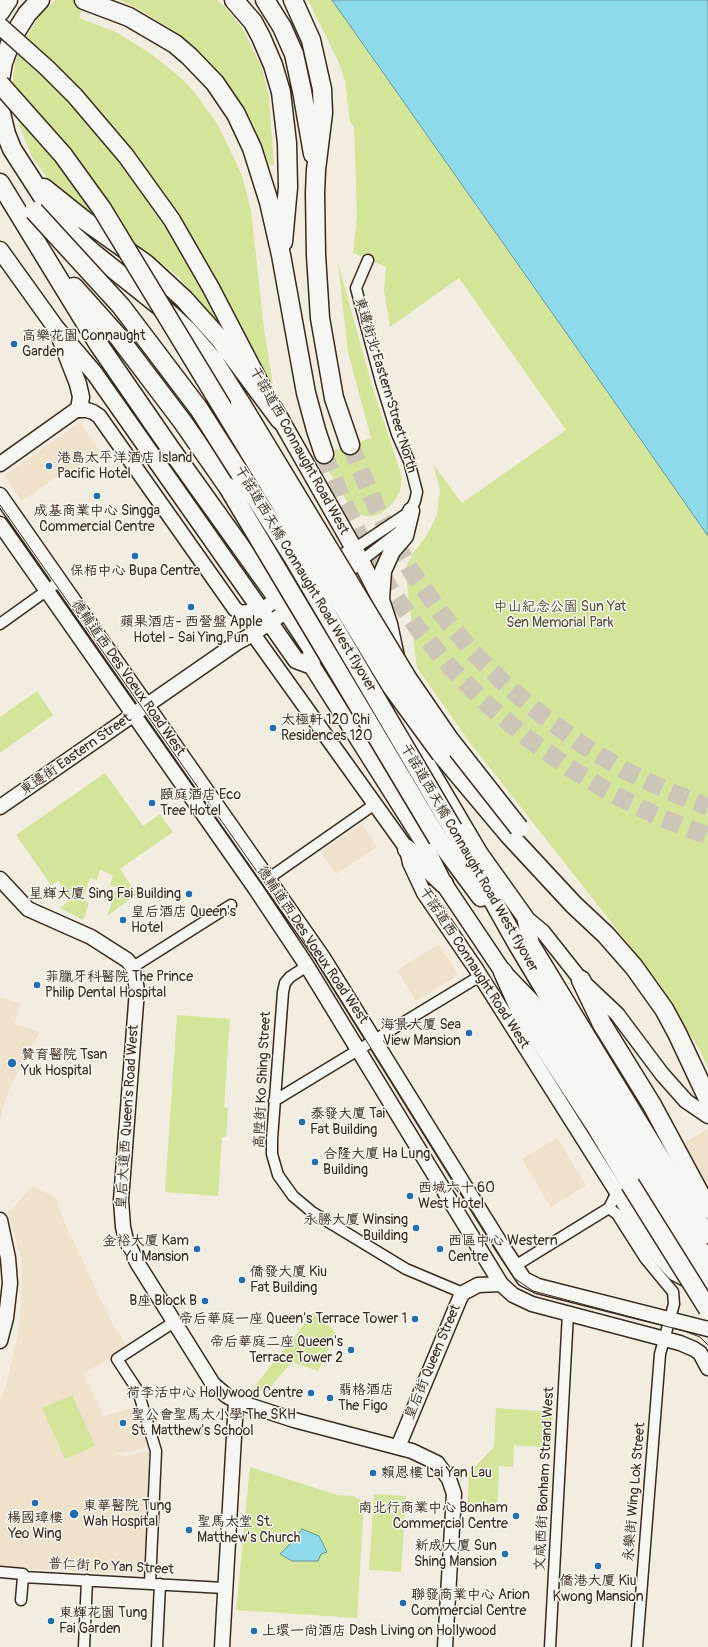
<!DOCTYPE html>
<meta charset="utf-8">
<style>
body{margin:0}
canvas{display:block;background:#f3ece0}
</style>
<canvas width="708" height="1647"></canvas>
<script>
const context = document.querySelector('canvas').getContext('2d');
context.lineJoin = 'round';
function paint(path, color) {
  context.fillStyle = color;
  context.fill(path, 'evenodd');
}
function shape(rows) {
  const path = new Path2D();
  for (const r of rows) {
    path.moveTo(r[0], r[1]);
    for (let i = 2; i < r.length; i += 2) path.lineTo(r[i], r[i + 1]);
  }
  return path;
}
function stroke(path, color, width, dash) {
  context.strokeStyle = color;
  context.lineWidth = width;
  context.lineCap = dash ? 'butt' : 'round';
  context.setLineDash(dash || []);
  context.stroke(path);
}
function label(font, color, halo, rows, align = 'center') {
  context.font = font + ' Pangolin,"LXGW WenKai TC",sans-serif';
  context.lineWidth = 3;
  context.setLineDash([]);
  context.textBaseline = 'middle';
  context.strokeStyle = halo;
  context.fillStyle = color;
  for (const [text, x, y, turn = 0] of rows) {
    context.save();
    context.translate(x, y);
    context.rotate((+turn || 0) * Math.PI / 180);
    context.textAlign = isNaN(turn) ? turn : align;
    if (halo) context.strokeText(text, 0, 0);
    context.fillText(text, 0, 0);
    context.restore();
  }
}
const built = shape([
 [80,422,100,452,65,477,62,473,22,501,4,476],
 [362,824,377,847,336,874,321,852],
 [439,944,458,975,416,1001,397,970],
 [0,997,20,1004,14,1024,40,1032,12,1083,3,1107,0,1120],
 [708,1129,708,1208,672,1150],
 [557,1138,586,1185,551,1207,522,1159],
 [33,1186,56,1198,62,1217,110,1319,127,1347,83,1374,104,1416,135,1407,147,1447,124,1453,115,1452,116,1455,128,1456,149,1450,148,1575,0,1567,0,1399,5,1389,17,1339,21,1309,22,1262,8,1213]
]);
const green = shape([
 [55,0,84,0,79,18,116,32,150,53,181,78,195,93,218,125,242,175,251,210,264,328,273,385,199,250,156,183,107,120,80,91,26,38,38,18],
 [119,0,217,0,225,7,243,29,262,68,269,97,274,165,269,165,254,126,244,108,220,74,206,59,175,32,142,11],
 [308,0,332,0,708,536,708,1069,701,1052,656,979,471,744,417,668,406,576,407,565,412,555,427,535,437,515,440,490,433,464,462,503,566,430,459,278,390,327,384,290,386,267,353,253,357,216,354,127,350,122,345,81,339,63],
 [19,52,74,105,123,163,167,226,221,323,218,324,206,308,179,278,164,265,132,241,12,86,15,63],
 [16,111,53,154,102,223,51,183,32,157,20,127],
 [338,263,373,389,402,477,400,491,393,503,382,513,370,517,357,514,352,510,327,468,315,457,371,438,348,352],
 [37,691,53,715,0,753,0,717],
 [105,773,143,826,160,814,173,832,120,869,137,894,107,916,117,887,110,885,113,875,100,870,97,880,90,878,82,900,89,903,83,920,60,908,71,899,58,881,51,885,16,835],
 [177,1015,230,1019,224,1107,228,1108,226,1137,222,1137,218,1196,165,1192],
 [313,1313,336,1332,318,1371,292,1362,266,1392,254,1387],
 [72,1395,95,1446,65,1459,42,1408],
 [496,1408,553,1412,551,1448,514,1445,513,1467,499,1466,497,1513,467,1511,469,1473,494,1447],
 [250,1467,337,1495,354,1496,364,1502,357,1618,236,1610],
 [374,1494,406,1496,401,1572,369,1570]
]);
const water = shape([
 [332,0,708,0,708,536,574,344,332,0],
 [302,1529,319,1536,327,1552,321,1554,318,1561,292,1561,280,1554,293,1541,302,1529]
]);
const highwayTunnel = shape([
 [350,445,379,514,413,574,441,613,472,651,506,685,543,716,583,745,624,770,668,791,708,807],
 [324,454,342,499,364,545,390,589,419,630,452,669,488,705,527,738,568,767,611,793,657,816,708,836]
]);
const street = shape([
 [354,549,408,513],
 [361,561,400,531,415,501,417,492,409,461,397,434,381,382,356,288,368,260],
 [0,624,60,581],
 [269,878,375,804],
 [307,966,290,977,285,983,283,992,272,1139,272,1154,278,1175,293,1196,312,1212,406,1269,463,1293],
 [133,967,231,905],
 [274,1101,480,976],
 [609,1208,617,1214,645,1258,673,1292,674,1304,660,1354,637,1647],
 [515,1266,609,1208,617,1192],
 [0,1572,23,1574,23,1577,224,1588],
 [150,1583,156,1451,138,1391,117,1359,174,1322],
 [21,1600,23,1577],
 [84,1647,87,1580],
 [157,1647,160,1584],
 [550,1647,568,1313]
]);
const secondary = shape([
 [0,464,76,410,87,410,93,412,99,416,235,609,241,613,261,610,354,549],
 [0,495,322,956,499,1241,524,1279,538,1286,708,1329],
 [0,524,255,888,307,966,501,1284,513,1295,532,1304,680,1343,694,1349,700,1353,708,1368],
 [253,634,407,849,410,863,424,893,476,969,654,1251,674,1273,691,1282],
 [0,807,238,642,253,634,361,561],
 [0,879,28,909,91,937,127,960,133,967,137,990,121,1200,123,1227,126,1240,138,1264,213,1384,227,1396,236,1401,294,1420,412,1451,437,1463,449,1479,454,1494,445,1647],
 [525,917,543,932,581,980,617,1014,662,1074,686,1101,708,1116],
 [0,1220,8,1258,10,1283,6,1318,0,1341],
 [398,1447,460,1298,463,1293,478,1285,501,1284],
 [222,1647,236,1401]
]);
const primary = shape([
 [0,250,56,328,95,374,296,660,312,666],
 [211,288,263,388],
 [61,340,78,384,81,397,79,409],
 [274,408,361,561,381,600,389,624,396,657],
 [278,599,311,649,312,666,422,840,444,884,503,972,534,1004,651,1189,708,1285],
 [381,599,383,571,392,551,405,536,411,511],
 [400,700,406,724,418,749,480,854,525,917,531,944,708,1235]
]);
const highway = shape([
 [84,0,129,17,175,44,189,56,215,83,236,114,252,148,269,202,281,255,306,393,316,430,324,454],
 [234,0,253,22,261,37,273,65,281,92,287,143,288,187,283,242],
 [265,0,282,27,294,54,302,91,313,154],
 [293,0,311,40,322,89,323,113,316,170,315,193,316,255,320,318,334,398,350,445],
 [0,12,8,0],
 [0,80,3,63,12,38,27,14,40,0],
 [0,109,6,134,12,149,50,208,74,236,92,252,171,315,187,330,214,361,240,402],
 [0,183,99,345,170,448,278,599],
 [44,188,84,220,146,264,184,299,219,338,280,420],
 [74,287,116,334,182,421,228,487],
 [441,754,509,835,574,905,606,935,634,967,664,1009,677,1033,708,1099],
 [453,829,518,945,708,1263],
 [438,839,481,897],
 [407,849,444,884],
 [503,972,521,1012,595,1125,630,1184],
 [581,980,602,1024,652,1105,708,1209]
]);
const tram = shape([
 [0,505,293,923,514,1278,533,1291,684,1331,700,1337,708,1345]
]);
const primaryBridge = shape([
 [0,26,47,68,75,96,126,156,172,220,211,288]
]);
const highwayBridge = shape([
 [0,84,63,155,102,209,392,687,441,754],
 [34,211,121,306,199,409,293,557,453,829],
 [240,402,407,678,449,739,519,828],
 [228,487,438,839],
 [630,1184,708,1309]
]);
const markers = [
 [14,344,4,"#1f6fb2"],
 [49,466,4,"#1f6fb2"],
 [97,496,4,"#1f6fb2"],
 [135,556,4,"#1f6fb2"],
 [191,607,4,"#1f6fb2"],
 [273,728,4,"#1f6fb2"],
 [152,803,4,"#1f6fb2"],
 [189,894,4,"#1f6fb2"],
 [123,920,4,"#1f6fb2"],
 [37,985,4,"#1f6fb2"],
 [469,1033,4,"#1f6fb2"],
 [12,1063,5,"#1f6fb2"],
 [302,1122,4,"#1f6fb2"],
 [315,1162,4,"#1f6fb2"],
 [410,1196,4,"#1f6fb2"],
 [416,1228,4,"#1f6fb2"],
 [197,1249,4,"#1f6fb2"],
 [440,1249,4,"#1f6fb2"],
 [242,1280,4,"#1f6fb2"],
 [205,1301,4,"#1f6fb2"],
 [415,1319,4,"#1f6fb2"],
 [351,1350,4,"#1f6fb2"],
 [311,1393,4,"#1f6fb2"],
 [330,1398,4,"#1f6fb2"],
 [123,1423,4,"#1f6fb2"],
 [373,1473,4,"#1f6fb2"],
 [35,1503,4,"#1f6fb2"],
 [74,1514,5,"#1f6fb2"],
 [516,1516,4,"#1f6fb2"],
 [189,1530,4,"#1f6fb2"],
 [505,1554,4,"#1f6fb2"],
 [598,1566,4,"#1f6fb2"],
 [403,1603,4,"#1f6fb2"],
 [51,1621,4,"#1f6fb2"],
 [254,1631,4,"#1f6fb2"]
];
const poiNames = [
 ["高樂花園 Connaught",22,336],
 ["Garden",22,352],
 ["港島太平洋酒店 Island",57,458],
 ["Pacific Hotel",57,474],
 ["成基商業中心 Singga",97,511,"center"],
 ["Commercial Centre",97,527,"center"],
 ["保栢中心 Bupa Centre",135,571,"center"],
 ["蘋果酒店- 西營盤 Apple",191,622,"center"],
 ["Hotel - Sai Ying Pun",191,638,"center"],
 ["太極軒 120 Chi",281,720],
 ["Residences 120",281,736],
 ["頤庭酒店 Eco",160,795],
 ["Tree Hotel",160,811],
 ["星輝大廈 Sing Fai Building",181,894,"right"],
 ["皇后酒店 Queen's",131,912],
 ["Hotel",131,928],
 ["菲臘牙科醫院 The Prince",45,977],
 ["Philip Dental Hospital",45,993],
 ["海景大廈 Sea",461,1025,"right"],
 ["View Mansion",461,1041,"right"],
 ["贊育醫院 Tsan",21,1055],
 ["Yuk Hospital",21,1071],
 ["泰發大廈 Tai",310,1114],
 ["Fat Building",310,1130],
 ["合隆大廈 Ha Lung",323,1154],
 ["Building",323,1170],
 ["西城六十 60",418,1188],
 ["West Hotel",418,1204],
 ["永勝大廈 Winsing",408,1220,"right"],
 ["Building",408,1236,"right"],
 ["金裕大廈 Kam",189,1241,"right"],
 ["Yu Mansion",189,1257,"right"],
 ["西區中心 Western",448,1241],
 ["Centre",448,1257],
 ["僑發大廈 Kiu",250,1272],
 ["Fat Building",250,1288],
 ["B座 Block B",197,1301,"right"],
 ["帝后華庭一座 Queen's Terrace Tower 1",407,1319,"right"],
 ["帝后華庭二座 Queen's",343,1342,"right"],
 ["Terrace Tower 2",343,1358,"right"],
 ["翡格酒店",338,1390],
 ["The Figo",338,1406],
 ["荷李活中心 Hollywood Centre",303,1393,"right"],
 ["聖公會聖馬太小學 The SKH",131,1415],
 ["St. Matthew's School",131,1431],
 ["賴恩樓 Lai Yan Lau",381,1473],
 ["東華醫院 Tung",83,1506],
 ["Wah Hospital",83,1522],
 ["南北行商業中心 Bonham",508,1508,"right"],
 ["Commercial Centre",508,1524,"right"],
 ["楊國璋樓",35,1518,"center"],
 ["Yeo Wing",35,1534,"center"],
 ["聖馬太堂 St.",197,1522],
 ["Matthew's Church",197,1538],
 ["新成大廈 Sun",497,1546,"right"],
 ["Shing Mansion",497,1562,"right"],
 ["僑港大廈 Kiu",598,1581,"center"],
 ["Kwong Mansion",598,1597,"center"],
 ["聯發商業中心 Arion",411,1595],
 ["Commercial Centre",411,1611],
 ["東輝花園 Tung",59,1613],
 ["Fai Garden",59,1629],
 ["上環一尚酒店 Dash Living on Hollywood",262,1631]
];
const streetNames = [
 ["東邊街北 Eastern Street North",385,385,73],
 ["干諾道西 Connaught Road West",299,451,61],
 ["干諾道西天橋 Connaught Road West flyover",305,579,59],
 ["德輔道西 Des Voeux Road West",128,678,55],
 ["東邊街 Eastern Street",76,755,-35],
 ["干諾道西天橋 Connaught Road West flyover",469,858,60],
 ["德輔道西 Des Voeux Road West",312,945,56],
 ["干諾道西 Connaught Road West",474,968,57],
 ["高陞街 Ko Shing Street",263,1080,-87],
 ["皇后大道西 Queen's Road West",128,1117,-86],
 ["皇后街 Queen Street",433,1362,-67],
 ["文咸西街 Bonham Strand West",545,1479,-87],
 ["永樂街 Wing Lok Street",635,1492,-85],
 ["普仁街 Po Yan Street",111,1567,3]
];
const parkNames = [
 ["中山紀念公園 Sun Yat",560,607],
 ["Sen Memorial Park",560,623]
];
paint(built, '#efe1ca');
paint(green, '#d3e599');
paint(water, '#8cdaea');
stroke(water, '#6c9498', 1);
stroke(highwayTunnel, '#cec5b9', 18, [18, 9]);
stroke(street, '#3b2a1e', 13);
stroke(secondary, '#3b2a1e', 17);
stroke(primary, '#3b2a1e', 19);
stroke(highway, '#3b2a1e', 21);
stroke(street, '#f6f6f2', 10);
stroke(secondary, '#f6f6f2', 14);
stroke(primary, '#f6f6f2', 16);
stroke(highway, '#f6f6f2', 18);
stroke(tram, '#3b2a1e', 1);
stroke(primaryBridge, '#3b2a1e', 19, []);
stroke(highwayBridge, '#3b2a1e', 21, []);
stroke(primaryBridge, '#f6f6f2', 16);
stroke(highwayBridge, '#f6f6f2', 18);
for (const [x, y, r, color] of markers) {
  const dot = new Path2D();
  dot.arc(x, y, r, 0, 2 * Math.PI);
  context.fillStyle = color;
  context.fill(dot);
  stroke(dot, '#f6f6f2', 1.5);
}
label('14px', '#3b2a1e', '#f6f6f2', poiNames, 'left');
label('14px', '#3b2a1e', '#f6f6f2', streetNames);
label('14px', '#594f37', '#f6f6f2', parkNames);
</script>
